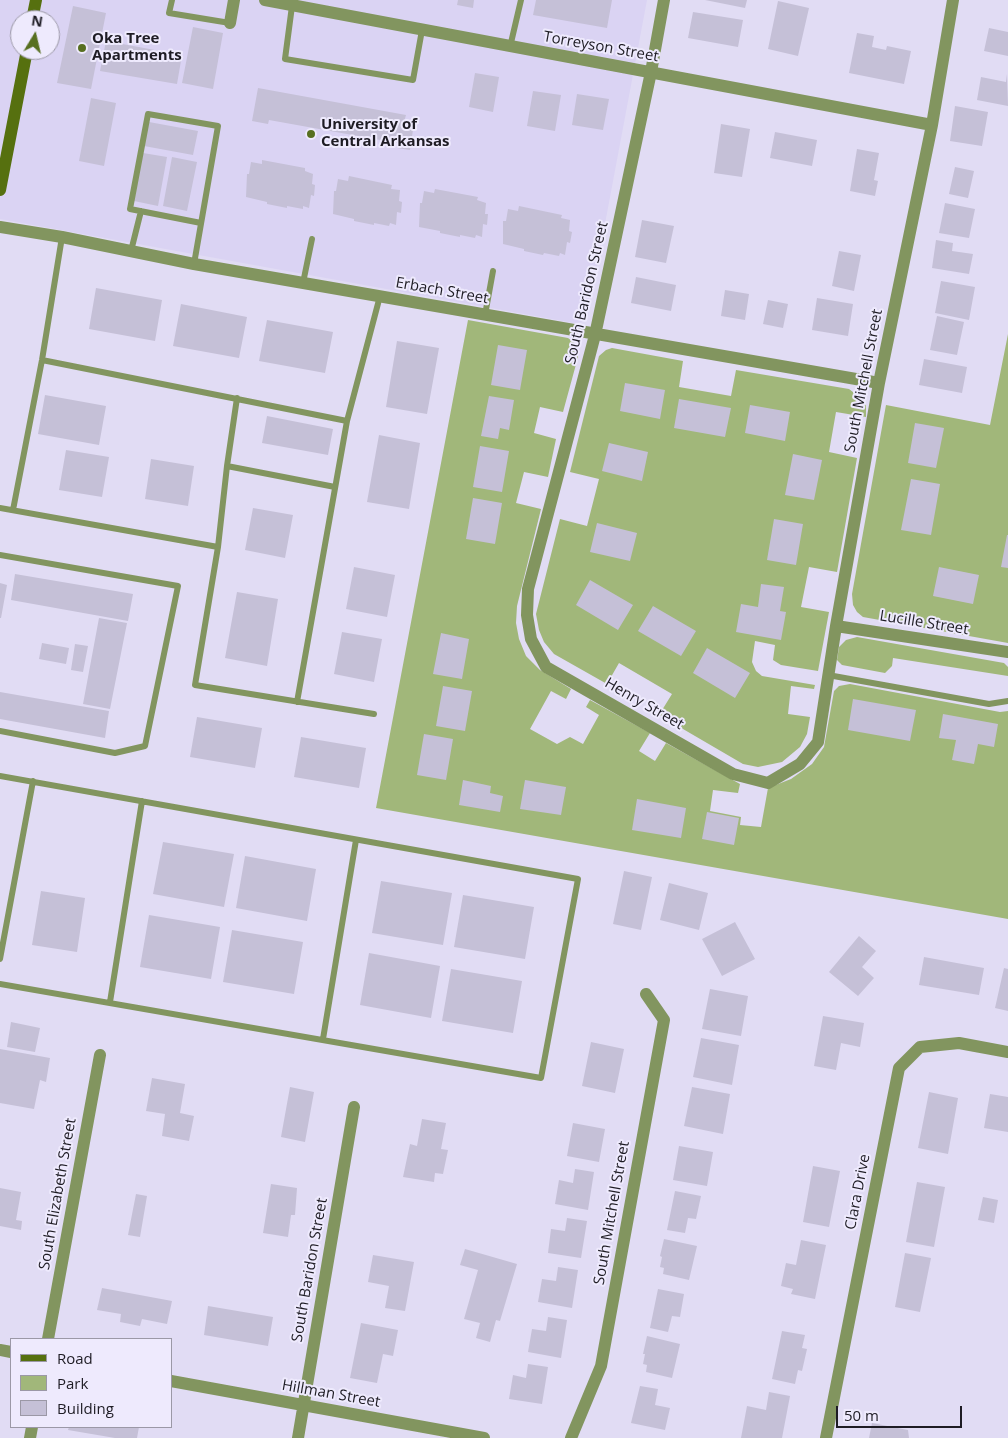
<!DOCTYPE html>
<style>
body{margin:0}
#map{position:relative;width:1008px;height:1438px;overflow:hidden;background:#e1dcf4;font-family:"Open Sans",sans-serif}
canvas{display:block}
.legend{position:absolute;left:10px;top:1338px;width:162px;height:90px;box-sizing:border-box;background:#eeeafd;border:1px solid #9b98a6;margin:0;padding:6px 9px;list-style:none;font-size:15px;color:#1e1c24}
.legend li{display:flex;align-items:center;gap:10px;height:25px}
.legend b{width:25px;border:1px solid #9b98a6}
.north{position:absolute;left:10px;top:10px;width:50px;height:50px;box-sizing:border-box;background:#eeeafd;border:1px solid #9b98a6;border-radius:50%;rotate:9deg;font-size:14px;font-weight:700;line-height:20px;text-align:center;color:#1e1c24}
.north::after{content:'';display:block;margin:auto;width:18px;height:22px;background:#576f20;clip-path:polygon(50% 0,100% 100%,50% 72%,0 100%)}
.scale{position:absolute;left:836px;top:1406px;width:126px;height:22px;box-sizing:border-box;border:2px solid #1e1c24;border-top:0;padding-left:6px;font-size:15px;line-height:18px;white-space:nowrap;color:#1e1c24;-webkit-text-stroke:4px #eeeafd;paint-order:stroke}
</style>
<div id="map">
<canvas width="1008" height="1438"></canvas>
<ul class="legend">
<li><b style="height:6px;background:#56700f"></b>Road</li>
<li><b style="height:14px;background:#a1b77a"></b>Park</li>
<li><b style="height:14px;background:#c5c0d7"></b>Building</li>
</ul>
<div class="north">N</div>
<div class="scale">50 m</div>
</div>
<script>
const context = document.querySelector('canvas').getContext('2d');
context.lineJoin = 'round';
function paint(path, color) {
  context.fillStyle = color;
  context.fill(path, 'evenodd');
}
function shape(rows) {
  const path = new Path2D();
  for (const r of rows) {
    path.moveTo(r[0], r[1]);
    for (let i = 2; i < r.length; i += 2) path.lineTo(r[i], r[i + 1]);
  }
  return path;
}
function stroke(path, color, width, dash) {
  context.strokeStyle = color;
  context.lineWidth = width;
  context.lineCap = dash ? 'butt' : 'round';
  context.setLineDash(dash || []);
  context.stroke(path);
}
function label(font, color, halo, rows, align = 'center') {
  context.font = font + ' "Open Sans",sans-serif';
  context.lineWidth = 4;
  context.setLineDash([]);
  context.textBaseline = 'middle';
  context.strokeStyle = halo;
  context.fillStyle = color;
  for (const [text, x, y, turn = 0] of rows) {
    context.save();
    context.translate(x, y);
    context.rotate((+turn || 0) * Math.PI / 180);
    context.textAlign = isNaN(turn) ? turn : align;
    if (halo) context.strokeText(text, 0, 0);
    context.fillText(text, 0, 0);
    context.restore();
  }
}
const built = shape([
 [0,0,647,0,589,309,586,317,581,322,574,323,0,219],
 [20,20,50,20,50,50,20,50]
]);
const green = shape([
 [468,320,568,338,576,344,578,357,563,412,540,407,534,433,556,439,548,477,524,472,516,503,541,509,517,606,516,623,519,639,526,656,540,670,571,689,566,699,551,691,530,729,557,744,570,737,583,744,599,715,586,707,590,700,650,733,639,751,655,761,666,743,740,784,738,793,713,790,710,811,741,817,740,825,761,827,768,788,791,779,812,764,824,747,834,691,839,686,850,684,1000,712,1008,711,1008,919,376,808],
 [1008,334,1008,643,863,617,857,612,853,605,852,594,886,405,990,425],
 [612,348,683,361,679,387,731,396,736,370,849,389,862,399,866,406,866,417,836,412,829,452,857,458,837,572,809,567,801,607,829,612,818,671,781,665,773,660,775,645,755,641,752,662,756,671,762,676,815,685,814,689,791,686,788,714,810,717,807,734,800,747,782,762,758,767,743,764,659,715,672,694,619,663,607,684,554,654,544,642,539,630,536,614,560,519,587,526,599,479,570,472,599,356,606,350],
 [857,637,1004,663,1008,667,1008,676,893,658,892,666,885,673,842,665,837,660,839,647,846,640]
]);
const building = shape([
 [458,0,474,0,473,8,457,5],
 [536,0,612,0,607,28,533,15],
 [705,0,747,0,745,8],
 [778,1,809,8,798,56,768,49],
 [73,6,106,13,91,89,57,83],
 [693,12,743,20,738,47,688,38],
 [193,27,223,33,213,89,182,83],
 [989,28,1008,32,1008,56,984,51],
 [857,33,874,36,872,47,886,50,887,46,911,51,904,84,849,73],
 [106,41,182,55,177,84,100,71],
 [475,73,499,77,493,112,469,107],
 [1007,74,1008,106,977,100,981,77,1006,82],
 [258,88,406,115,404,122,414,123,410,150,397,148,397,143,269,120,268,124,252,121],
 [533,91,561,95,555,131,527,126],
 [577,94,609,99,603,130,572,125],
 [91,98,116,103,104,166,79,161],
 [955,106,988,112,982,146,950,141],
 [149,122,198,131,193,155,144,146],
 [721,124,750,129,742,177,714,173],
 [775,132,817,140,812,166,770,158],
 [857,149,879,153,874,180,878,181,875,196,850,191],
 [143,153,167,157,158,206,134,201],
 [172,157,197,162,187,211,163,206],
 [262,160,305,168,305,171,313,174,312,184,315,185,314,196,311,195,309,208,303,206,303,209,287,206,287,208,267,204,267,202,246,197,247,174,249,174,251,162,262,164],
 [955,167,974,171,968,198,949,194],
 [349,176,392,185,391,189,400,190,399,201,402,202,401,213,397,212,396,225,390,223,389,226,374,223,374,225,354,221,354,219,333,214,334,191,336,191,338,179,348,181],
 [435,189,478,197,477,200,486,203,485,214,488,214,487,225,483,224,482,237,476,235,475,238,460,235,460,237,440,233,440,231,419,227,420,203,422,203,424,191,434,193],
 [945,203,975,209,969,238,939,233],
 [519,206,562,215,561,218,570,220,569,231,572,232,570,243,567,242,565,255,560,253,559,256,544,253,543,255,524,251,524,249,503,244,503,221,506,221,508,209,518,211],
 [642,220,674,226,666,263,635,257],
 [936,240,953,243,952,251,973,254,969,274,932,268],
 [839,251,861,255,854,291,832,286],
 [636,277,676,285,671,311,631,303],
 [941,281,975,287,969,320,935,313],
 [96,288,162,300,155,341,89,329],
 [725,290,749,294,745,320,721,316],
 [817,298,853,304,848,336,812,330],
 [768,300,788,304,783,328,763,324],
 [181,304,247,317,239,358,173,346],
 [937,316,964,322,957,355,930,350],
 [267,320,333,332,325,373,259,361],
 [397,341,439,348,427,414,386,407],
 [498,345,527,350,520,390,491,385],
 [924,359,967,367,962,393,919,385],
 [625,383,665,390,660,419,620,411],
 [45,395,106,406,99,445,38,434],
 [489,396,514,400,509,430,500,428,498,439,481,436],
 [679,399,731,408,725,437,674,428],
 [750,405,790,412,785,441,745,433],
 [267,416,333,429,328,455,262,443],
 [915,423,944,428,936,468,908,463],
 [379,435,420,443,409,509,367,502],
 [609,443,648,452,642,481,602,471],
 [480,446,509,451,502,492,473,487],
 [66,450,109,457,102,497,59,490],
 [793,454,822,460,814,500,785,495],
 [151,459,194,466,188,506,145,499],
 [911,479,940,484,931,535,901,530],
 [473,498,502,503,495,544,466,539],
 [253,508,293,515,285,558,245,550],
 [774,519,803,524,796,565,767,560],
 [597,523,637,533,630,561,590,552],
 [1007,535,1008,535,1008,568,1001,567],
 [354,567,395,575,387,617,346,609],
 [939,567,979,575,973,604,933,596],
 [15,574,133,594,128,621,11,600],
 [590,580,633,605,618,630,576,605],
 [0,583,7,585,1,618,0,618],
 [761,584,784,587,780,611,786,612,781,640,736,632,741,604,758,607],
 [237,592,278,599,267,666,225,658],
 [653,606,696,631,681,656,638,631],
 [99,618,127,623,110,709,83,704],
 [342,632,382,639,374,682,334,674],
 [441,633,469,639,462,679,433,674],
 [42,643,69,648,66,664,39,659],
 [75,644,88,646,83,672,71,670],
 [707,648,750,673,735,698,693,673],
 [443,686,472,691,465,731,436,726],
 [0,692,109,711,105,738,0,719],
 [853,699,916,710,910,741,848,730],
 [943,714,998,724,994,747,978,744,974,764,952,760,956,740,939,738],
 [197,717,262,728,255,768,190,757],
 [424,734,453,739,446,780,417,775],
 [301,737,366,748,359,788,294,777],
 [463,780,491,786,490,793,503,796,500,812,459,805],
 [525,780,566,787,561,815,520,809],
 [637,799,686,808,681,838,632,830],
 [707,812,739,818,734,845,702,839],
 [163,842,234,854,224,907,153,894],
 [245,856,316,869,307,921,236,908],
 [624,871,652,877,641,930,613,924],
 [381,881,452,893,443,945,372,933],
 [669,883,708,893,699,930,660,920],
 [41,891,85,898,77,952,32,945],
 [463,895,534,907,525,959,454,947],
 [149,915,220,927,211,979,140,967],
 [735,922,755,959,722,976,702,939],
 [232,930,303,942,294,994,223,982],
 [859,936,876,951,862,967,874,978,858,996,829,972],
 [369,953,440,966,431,1018,360,1005],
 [924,957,984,968,979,995,919,985],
 [1004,968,1008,969,1008,1011,995,1008],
 [451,969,522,981,513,1033,442,1021],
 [710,989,748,996,741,1036,702,1029],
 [823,1016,864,1023,860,1047,841,1043,836,1070,814,1066],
 [11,1022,40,1028,35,1052,7,1047],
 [701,1038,739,1045,732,1085,693,1077],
 [591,1042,624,1049,615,1093,582,1086],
 [0,1049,50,1058,46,1082,40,1080,34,1109,0,1103],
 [152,1078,185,1084,180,1113,194,1116,189,1141,162,1136,165,1114,146,1111],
 [290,1087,314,1092,305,1142,281,1137],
 [692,1087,730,1094,723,1134,684,1126],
 [929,1092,958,1098,948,1154,918,1148],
 [990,1094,1008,1097,1008,1132,984,1128],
 [422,1119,446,1123,441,1149,448,1150,443,1174,435,1173,434,1182,403,1177,410,1144,417,1146],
 [573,1123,605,1129,599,1162,567,1156],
 [679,1146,713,1152,707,1186,673,1180],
 [813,1166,840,1171,829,1227,803,1222],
 [575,1169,594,1172,588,1210,555,1204,559,1180,573,1183],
 [917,1182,945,1187,934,1247,906,1242],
 [271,1184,297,1188,295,1215,291,1215,288,1237,263,1233],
 [0,1188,21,1192,16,1220,22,1221,21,1230,0,1226],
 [675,1191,701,1196,696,1219,688,1218,685,1233,667,1230],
 [136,1194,147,1196,140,1237,128,1235],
 [983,1197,998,1200,994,1223,978,1220],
 [567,1218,587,1221,581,1258,548,1253,551,1229,565,1231],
 [664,1239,697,1246,689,1280,663,1274,664,1268,660,1267,662,1257,660,1256],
 [801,1240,826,1245,815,1299,791,1294,793,1289,781,1286,786,1263,796,1265],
 [465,1249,517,1264,500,1321,496,1320,490,1342,476,1338,480,1323,464,1319,478,1270,460,1265],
 [905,1253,931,1258,920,1312,895,1307],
 [373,1255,414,1262,405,1311,385,1308,389,1286,368,1282],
 [558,1267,578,1270,572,1308,538,1302,542,1279,556,1281],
 [102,1288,172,1301,167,1324,142,1319,140,1326,120,1322,121,1314,97,1310],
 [658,1289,684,1294,680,1317,672,1316,668,1332,650,1328],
 [208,1306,273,1317,268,1346,204,1335],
 [548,1317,567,1320,561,1358,528,1352,532,1329,546,1331],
 [361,1323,398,1330,393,1356,383,1354,377,1383,350,1378],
 [782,1331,805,1335,802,1348,807,1349,802,1371,798,1370,795,1384,772,1379],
 [647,1336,680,1344,672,1378,646,1372,647,1365,643,1364,645,1354,643,1354],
 [528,1364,548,1367,542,1404,509,1399,513,1375,526,1378],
 [640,1386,658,1389,655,1405,670,1408,665,1430,631,1423],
 [769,1392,790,1396,782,1438,741,1438,747,1406,766,1410],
 [872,1423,908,1430,909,1438,869,1438],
 [69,1427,139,1427,137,1438,115,1438,68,1430]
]);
const lane = shape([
 [172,0,169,13,230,23],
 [292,6,285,59,413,80,422,30],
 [510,47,521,0],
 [131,251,141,211],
 [194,264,218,126,148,114,130,209,201,223],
 [303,283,312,239],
 [485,315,493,271],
 [42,360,347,421],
 [237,398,227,466,218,547,195,685,374,714],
 [227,466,335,487],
 [0,508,218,547],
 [13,510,42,360,62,237],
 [0,555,178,586,145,746,115,753,0,731],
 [828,675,989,704,1008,701],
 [297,702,347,421,380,296],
 [0,776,578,879,541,1078,0,984],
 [0,959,33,781],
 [110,1002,142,801],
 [323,1039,356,840]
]);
const street = shape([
 [265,0,932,125],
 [664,0,651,72,595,335,528,589,527,615,531,639,546,667,733,774,768,783,800,764,818,742,836,626,879,383,932,125,953,0],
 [230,23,234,0],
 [0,227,62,237,194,264,879,383],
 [836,626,1008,652],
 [48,1339,100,1055],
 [0,1350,11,1352],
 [171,1381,484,1438],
 [30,1438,32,1427],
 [298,1438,354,1107],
 [571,1438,601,1366,664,1020,646,994],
 [826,1438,899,1068,920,1047,959,1043,1008,1052]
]);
const secondary = shape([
 [32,20,36,0],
 [0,190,27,50]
]);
const markers = [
 [82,48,5,"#576f20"],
 [311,134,5,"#576f20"]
];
const poiNames = [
 ["Oka Tree",92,39],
 ["Apartments",92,56],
 ["University of",321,125],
 ["Central Arkansas",321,142]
];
const streetNames = [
 ["Torreyson Street",601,47,10],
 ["Erbach Street",442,291,10],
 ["South Baridon Street",587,293,-77],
 ["South Mitchell Street",864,381,-79],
 ["Lucille Street",924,623,9],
 ["Henry Street",644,704,30],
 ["Clara Drive",858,1192,-79],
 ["South Elizabeth Street",58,1194,-80],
 ["South Mitchell Street",612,1213,-80],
 ["South Baridon Street",310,1270,-80],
 ["Hillman Street",331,1394,10]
];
paint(built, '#dad3f3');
paint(green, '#a1b77a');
paint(building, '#c5c0d7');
stroke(lane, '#82955f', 6);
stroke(street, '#82955f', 12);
stroke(secondary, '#56700f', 12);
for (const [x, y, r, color] of markers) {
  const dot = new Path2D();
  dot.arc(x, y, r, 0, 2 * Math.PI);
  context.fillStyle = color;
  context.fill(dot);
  stroke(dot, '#eeeafd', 2);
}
label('bold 15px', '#1e1c24', '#eeeafd', poiNames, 'left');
label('15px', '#1e1c24', '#eeeafd', streetNames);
</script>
